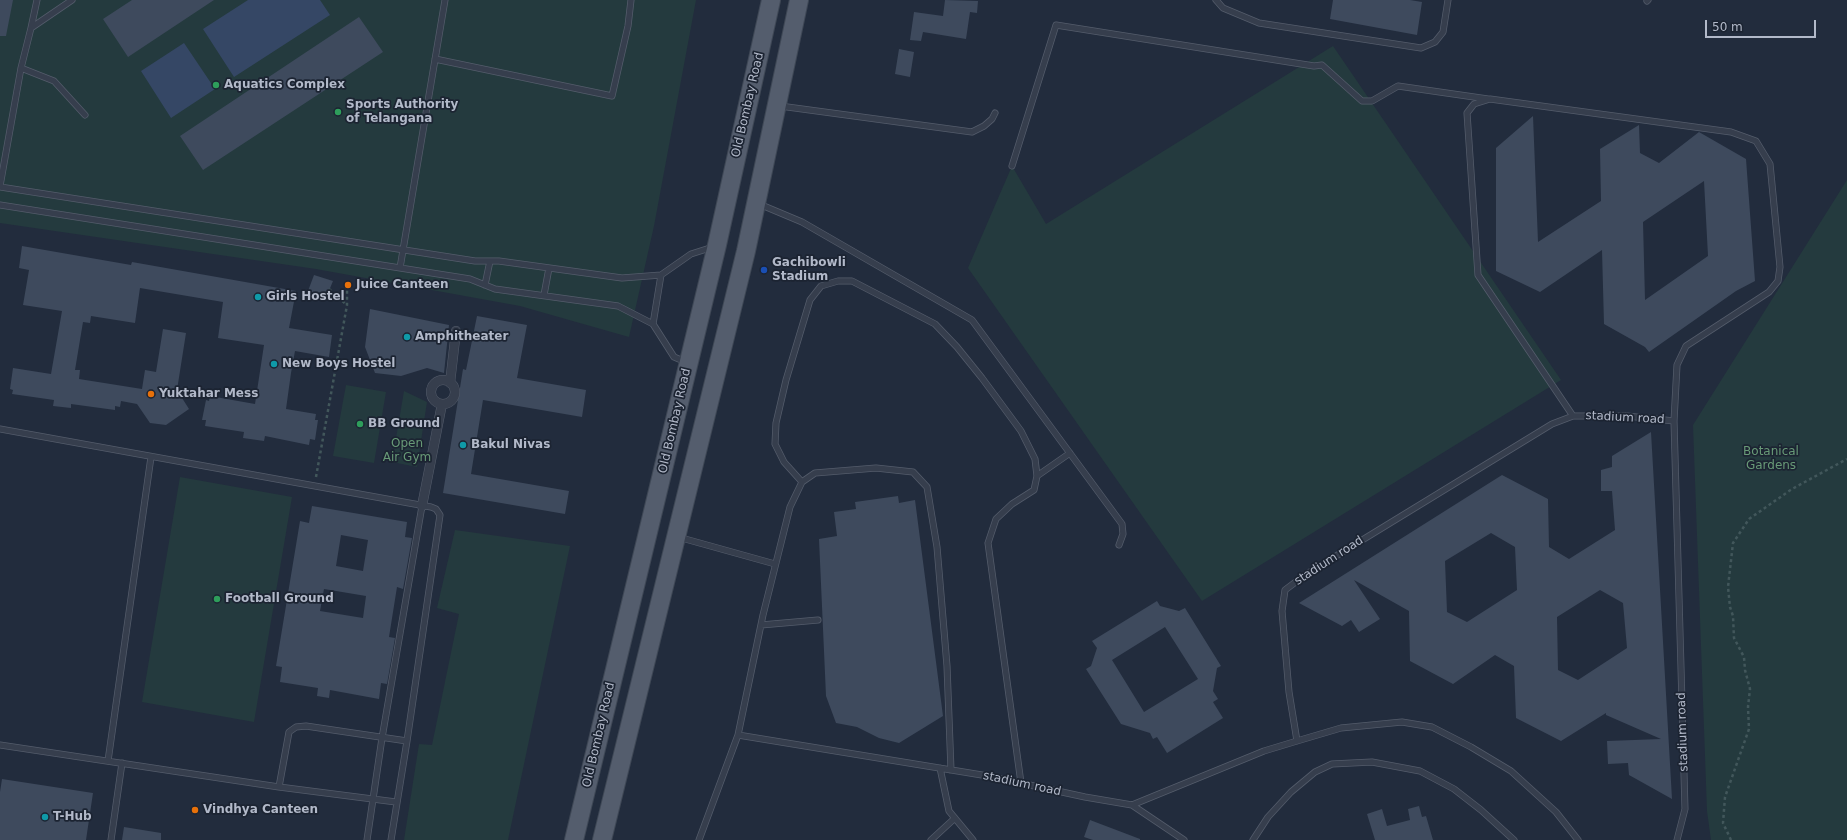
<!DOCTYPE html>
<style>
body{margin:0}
#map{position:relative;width:1847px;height:840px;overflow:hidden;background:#222c3d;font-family:"DejaVu Sans",sans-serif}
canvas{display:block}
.scale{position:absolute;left:1705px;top:20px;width:111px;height:18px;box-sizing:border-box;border:2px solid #b2b9c9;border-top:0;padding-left:5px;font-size:12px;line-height:14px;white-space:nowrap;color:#b2b9c9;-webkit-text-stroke:3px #1c2432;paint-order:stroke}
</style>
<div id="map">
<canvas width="1847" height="840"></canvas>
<div class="scale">50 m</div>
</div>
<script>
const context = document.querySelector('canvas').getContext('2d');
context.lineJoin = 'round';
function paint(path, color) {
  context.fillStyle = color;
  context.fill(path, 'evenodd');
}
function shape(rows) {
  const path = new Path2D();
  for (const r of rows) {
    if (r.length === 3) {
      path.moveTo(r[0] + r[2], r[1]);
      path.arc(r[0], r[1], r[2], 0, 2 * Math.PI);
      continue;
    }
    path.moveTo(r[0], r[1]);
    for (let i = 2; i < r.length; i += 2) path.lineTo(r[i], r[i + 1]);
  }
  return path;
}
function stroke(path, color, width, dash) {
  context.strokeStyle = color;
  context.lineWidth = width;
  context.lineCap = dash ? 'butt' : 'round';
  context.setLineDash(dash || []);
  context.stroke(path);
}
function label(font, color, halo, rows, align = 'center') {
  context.font = font + ' "DejaVu Sans",sans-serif';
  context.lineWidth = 3.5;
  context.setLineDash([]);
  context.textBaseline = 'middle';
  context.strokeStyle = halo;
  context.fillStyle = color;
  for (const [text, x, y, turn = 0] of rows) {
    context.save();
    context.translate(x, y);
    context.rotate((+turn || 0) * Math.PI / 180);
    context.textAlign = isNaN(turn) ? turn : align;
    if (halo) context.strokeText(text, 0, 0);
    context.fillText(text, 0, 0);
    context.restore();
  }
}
const green = shape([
 [0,0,696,0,654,226,629,337,520,306,316,269,0,223],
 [1333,46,1561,380,1202,601,968,268,1012,166,1046,224],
 [1847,180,1847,840,1711,840,1707,811,1693,425],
 [346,385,386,392,374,463,333,456],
 [404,391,427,402,417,467,392,462],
 [180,477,292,497,254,722,142,702],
 [455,530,570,546,508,840,404,840,419,744,432,745,459,614,437,608]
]);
const water = shape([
 [248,0,320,0,330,15,234,77,203,29],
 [184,43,215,89,171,118,141,71]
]);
const building = shape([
 [0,0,13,0,6,36,0,36],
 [132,0,214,0,128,57,103,19],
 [945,0,978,1,977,13,970,12,966,39,923,32,921,41,910,40,914,12,943,16],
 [1333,0,1410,0,1422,2,1417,35,1330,19],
 [359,17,383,52,203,170,180,136],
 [899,49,914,52,910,77,895,74],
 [1533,116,1538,242,1601,201,1600,149,1639,125,1640,153,1659,163,1699,132,1746,159,1755,281,1736,291,1649,352,1645,347,1604,324,1602,250,1540,292,1496,271,1496,148],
 [1704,181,1708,256,1645,300,1643,222],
 [22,246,131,265,132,262,296,291,289,328,332,335,329,357,295,351,291,373,286,409,316,414,315,420,318,420,315,440,310,439,309,445,265,436,264,441,243,438,244,432,205,426,206,420,202,420,206,400,209,401,210,396,255,404,264,345,218,338,223,302,140,288,135,323,91,316,90,323,83,322,75,370,80,370,79,379,142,389,145,370,156,372,163,329,186,333,177,390,189,409,166,425,150,423,137,404,121,401,120,407,115,406,115,410,71,404,71,408,53,406,54,400,12,394,13,390,10,389,13,368,51,374,62,311,23,305,29,270,19,268],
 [314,275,333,281,326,298,308,291],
 [370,309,449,325,444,373,427,368,401,376,375,373,365,347],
 [477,316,527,325,517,378,586,390,582,417,483,400,471,474,569,491,565,514,443,493,463,369,466,370],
 [1651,432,1672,799,1629,775,1628,763,1608,764,1607,741,1661,739,1606,715,1606,713,1561,741,1516,718,1514,666,1495,655,1453,684,1410,661,1409,611,1354,580,1380,619,1359,632,1351,620,1342,626,1299,603,1502,475,1548,499,1549,547,1569,559,1615,530,1612,491,1601,491,1601,470,1612,467,1612,456],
 [1491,533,1515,547,1517,590,1467,622,1447,612,1445,561],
 [1600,590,1623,603,1627,648,1578,680,1558,670,1557,617],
 [898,496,899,503,915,500,943,716,899,743,879,738,857,727,836,723,826,696,819,539,837,536,834,512,856,509,855,502],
 [312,506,407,522,405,537,412,538,403,589,397,587,389,637,395,638,387,684,381,683,379,699,330,690,329,698,317,696,318,688,280,682,282,667,276,666,300,521,309,523],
 [341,535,368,540,363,571,336,566],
 [324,589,366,596,363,618,320,611],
 [1157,601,1160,606,1179,611,1185,608,1221,666,1217,668,1213,691,1218,699,1213,702,1223,718,1167,753,1157,737,1153,739,1150,733,1121,724,1086,669,1091,666,1097,648,1092,641],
 [1165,627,1198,679,1144,712,1112,660],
 [2,779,93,793,86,840,0,840,0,792],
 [1419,806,1422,817,1426,816,1433,840,1375,840,1367,814,1382,809,1387,826,1410,820,1408,809],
 [1090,820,1140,839,1140,840,1093,840,1084,837],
 [124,827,161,833,161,840,122,840]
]);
const path = shape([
 [329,289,347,305],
 [316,477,347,305,347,289],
 [1731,840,1723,823,1725,797,1749,729,1748,707,1750,689,1745,670,1744,657,1734,638,1733,616,1730,607,1728,587,1733,543,1749,519,1792,489,1847,459]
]);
const service = shape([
 [1216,0,1223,8,1259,23,1421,48,1435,42,1443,32,1448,0],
 [1647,1,1648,0],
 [31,28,37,0],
 [435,59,612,96,628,26,631,0],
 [21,68,54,81,85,115],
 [780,106,972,132,984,126,992,119,995,113],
 [1012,166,1056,25,1314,66,1322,65,1362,101,1372,101,1398,86,1488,99],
 [0,186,21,68,31,28,72,0],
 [0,187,475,261,499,261,622,278,661,275],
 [759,204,802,222,972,320,1122,524,1123,534,1119,545],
 [0,205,470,279,495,289,618,306,653,324],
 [400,268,445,0],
 [485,285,490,261],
 [544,295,549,268],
 [686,362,674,357,653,324,661,275,691,254,713,247],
 [1573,416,1478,275,1467,113,1474,104,1490,99,1731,132,1756,141,1770,164,1780,267,1778,281,1769,292,1686,346,1677,365,1674,421],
 [0,429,431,507,436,509,440,515,407,741,391,840],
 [1037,476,1070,453],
 [802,482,784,462,775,444,776,423,786,380,810,300,821,286,838,281,852,281,935,324,957,347,982,378,1021,431,1035,459,1037,476,1034,490,1012,504,996,519,988,543,1021,783],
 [678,537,775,564],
 [761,625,818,620],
 [738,735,988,776,1085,797,1132,805,1264,751,1297,741,1341,728,1402,722,1432,727,1471,747,1511,771,1556,812,1578,840],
 [1297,741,1289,692,1282,611,1285,590,1305,575,1552,424,1573,416,1627,416,1674,421,1685,809,1677,840],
 [0,745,279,787,396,802],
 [108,761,151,457],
 [940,768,949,811,973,840],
 [279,787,289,732,296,727,306,726,407,741],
 [1132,805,1184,840],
 [111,840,122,763],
 [367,840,382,738,422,506],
 [699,840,738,735,763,615,790,507,802,482,815,473,876,468,913,472,927,487,937,547,947,666,951,770],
 [931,840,955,818],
 [1253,840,1268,817,1291,792,1315,772,1332,764,1372,762,1420,771,1454,789,1481,810,1514,840]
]);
const pedestrian = shape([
 [443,392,12],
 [450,383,456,331],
 [422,506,442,404]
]);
const primary = shape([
 [574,840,717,245,771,0],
 [602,840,746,251,799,0]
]);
const markers = [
 [216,85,4,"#2e9e5b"],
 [338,112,4,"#2e9e5b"],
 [764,270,4,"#1a4fb4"],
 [348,285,4,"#e8710a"],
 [258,297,4,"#0f9aa8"],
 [407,337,4,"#0f9aa8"],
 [274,364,4,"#0f9aa8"],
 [151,394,4,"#e8710a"],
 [360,424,4,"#2e9e5b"],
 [463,445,4,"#0f9aa8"],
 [217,599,4,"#2e9e5b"],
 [195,810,4,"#e8710a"],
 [45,817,4,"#0f9aa8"]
];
const poiNames = [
 ["Aquatics Complex",224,85],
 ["Sports Authority",346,105],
 ["of Telangana",346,119],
 ["Gachibowli",772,263],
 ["Stadium",772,277],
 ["Juice Canteen",356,285],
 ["Girls Hostel",266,297],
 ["Amphitheater",415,337],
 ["New Boys Hostel",282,364],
 ["Yuktahar Mess",159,394],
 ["BB Ground",368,424],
 ["Bakul Nivas",471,445],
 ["Football Ground",225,599],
 ["Vindhya Canteen",203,810],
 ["T-Hub",53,817]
];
const streetNames = [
 ["Old Bombay Road",748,105,-77],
 ["stadium road",1625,418,3],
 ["Old Bombay Road",675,421,-77],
 ["stadium road",1329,561,-33],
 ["stadium road",1683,732,-92],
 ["Old Bombay Road",599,735,-77],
 ["stadium road",1022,784,12]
];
const parkNames = [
 ["Open",407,444],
 ["Air Gym",407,458],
 ["Botanical",1771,452],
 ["Gardens",1771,466]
];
paint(green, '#243a3e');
paint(water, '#354765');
paint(building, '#3e4a5d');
stroke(service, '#545c6b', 7);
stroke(pedestrian, '#545c6b', 10);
stroke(primary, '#3f4856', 20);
stroke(path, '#42575b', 2.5, [3, 3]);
stroke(service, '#363e4d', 5.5);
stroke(pedestrian, '#363e4d', 9);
stroke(primary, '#545d6d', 18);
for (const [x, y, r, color] of markers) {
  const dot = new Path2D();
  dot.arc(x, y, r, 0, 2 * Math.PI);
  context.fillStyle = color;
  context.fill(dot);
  stroke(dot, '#1c2432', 1.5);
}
label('bold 12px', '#b2b9c9', '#1c2432', poiNames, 'left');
label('12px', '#b2b9c9', '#1c2432', streetNames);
label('12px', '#689a77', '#1c2432', parkNames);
</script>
